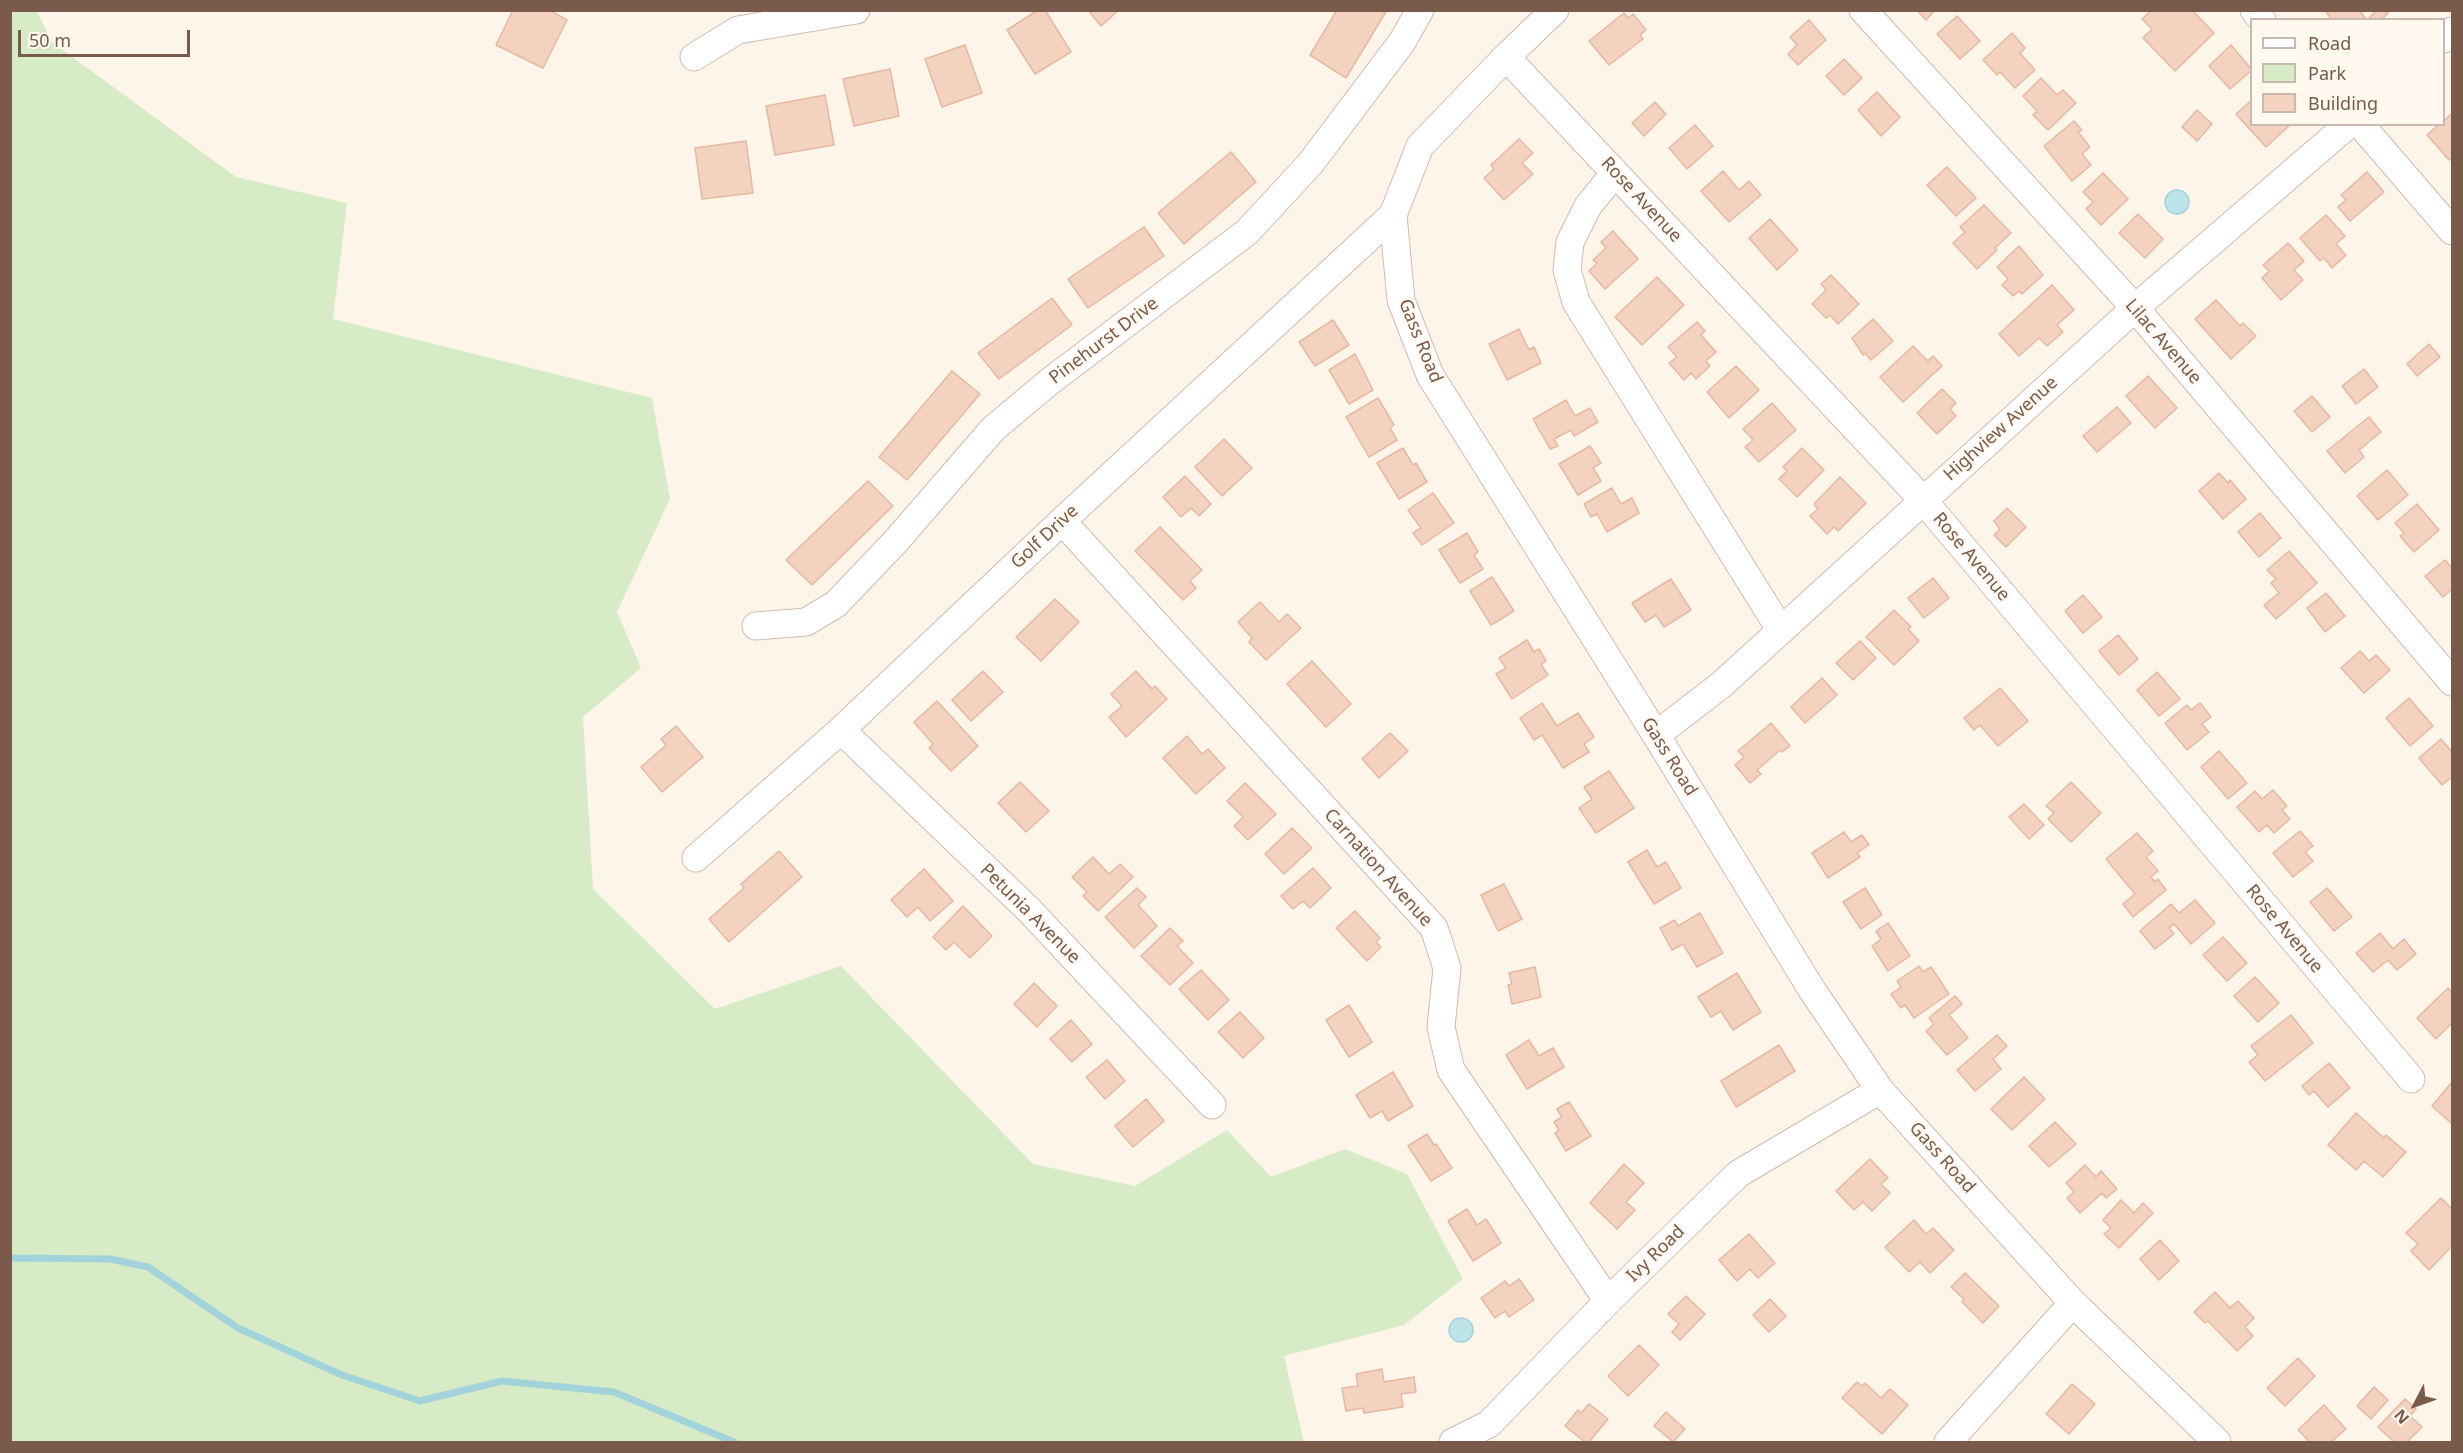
<!DOCTYPE html>
<style>
body{margin:0}
#map{position:relative;width:2463px;height:1453px;overflow:hidden;background:#fdf5e9;font-family:"Noto Sans",sans-serif}
canvas{display:block}
.frame{position:absolute;inset:0;border:12px solid #795a4b;pointer-events:none}
.legend{position:absolute;left:2250px;top:18px;width:195px;height:108px;box-sizing:border-box;background:#fff9f0;border:2px solid #c9b9ae;margin:0;padding:8px 10px;list-style:none;font-size:18px;color:#795a4b}
.legend li{display:flex;align-items:center;gap:12px;height:30px}
.legend b{width:30px;border:2px solid #c9b9ae}
.north{position:absolute;left:2385px;top:1375px;width:60px;height:60px;-webkit-text-stroke:4px #fff9f0;paint-order:stroke;rotate:229deg;font-size:16px;font-weight:700;line-height:24px;text-align:center;color:#795a4b}
.north::after{content:'';display:block;margin:auto;width:21px;height:27px;background:#795a4b;clip-path:polygon(50% 0,100% 100%,50% 72%,0 100%)}
.scale{position:absolute;left:18px;top:30px;width:172px;height:27px;box-sizing:border-box;border:3px solid #795a4b;border-top:0;padding-left:8px;font-size:18px;line-height:21px;white-space:nowrap;color:#795a4b;-webkit-text-stroke:4px #fff9f0;paint-order:stroke}
</style>
<div id="map">
<canvas width="2463" height="1453"></canvas>
<div class="frame"></div>
<ul class="legend">
<li><b style="height:8px;background:#fff"></b>Road</li>
<li><b style="height:16px;background:#d7ecc6"></b>Park</li>
<li><b style="height:16px;background:#f3d3c0"></b>Building</li>
</ul>
<div class="north">N</div>
<div class="scale">50 m</div>
</div>
<script>
const context = document.querySelector('canvas').getContext('2d');
context.lineJoin = 'round';
function paint(path, color) {
  context.fillStyle = color;
  context.fill(path, 'evenodd');
}
function shape(rows) {
  const path = new Path2D();
  for (const r of rows) {
    if (r.length === 3) {
      path.moveTo(r[0] + r[2], r[1]);
      path.arc(r[0], r[1], r[2], 0, 2 * Math.PI);
      continue;
    }
    path.moveTo(r[0], r[1]);
    for (let i = 2; i < r.length; i += 2) path.lineTo(r[i], r[i + 1]);
  }
  return path;
}
function stroke(path, color, width, dash) {
  context.strokeStyle = color;
  context.lineWidth = width;
  context.lineCap = dash ? 'butt' : 'round';
  context.setLineDash(dash || []);
  context.stroke(path);
}
function label(font, color, halo, rows, align = 'center') {
  context.font = font + ' "Noto Sans",sans-serif';
  context.lineWidth = 4.5;
  context.setLineDash([]);
  context.textBaseline = 'middle';
  context.strokeStyle = halo;
  context.fillStyle = color;
  for (const [text, x, y, turn = 0] of rows) {
    context.save();
    context.translate(x, y);
    context.rotate((+turn || 0) * Math.PI / 180);
    context.textAlign = isNaN(turn) ? turn : align;
    if (halo) context.strokeText(text, 0, 0);
    context.fillText(text, 0, 0);
    context.restore();
  }
}
const green = shape([
 [10,11,37,11,52,42,236,177,347,203,333,319,652,398,670,499,617,612,641,668,583,717,593,889,715,1009,841,966,1033,1164,1135,1186,1227,1130,1271,1177,1345,1149,1407,1174,1463,1279,1404,1325,1284,1356,1304,1442,11,1442]
]);
const water = shape([
 [2177,202,12],
 [1461,1330,12]
]);
const stream = shape([
 [10,1258,110,1259,148,1267,238,1328,342,1375,420,1401,502,1381,614,1392,734,1442]
]);
const building = shape([
 [513,10,549,10,567,20,543,68,496,45,513,10],
 [1038,10,1045,10,1071,52,1035,74,1007,30,1038,10],
 [1088,10,1119,10,1101,26,1088,10],
 [1337,10,1387,10,1346,78,1310,55,1337,10],
 [1917,10,1935,10,1926,20,1917,10],
 [2152,10,2192,10,2214,33,2175,71,2143,38,2152,29,2142,19,2152,10],
 [2328,10,2359,10,2367,20,2332,20,2326,12,2328,10],
 [2377,10,2386,10,2388,13,2381,20,2367,20,2377,10],
 [1624,13,1628,18,1633,14,1646,30,1640,35,1643,39,1609,65,1589,41,1624,13],
 [1957,16,1980,41,1960,59,1937,34,1957,16],
 [1809,20,1826,40,1798,65,1788,54,1797,45,1790,37,1809,20],
 [2012,33,2025,48,2020,53,2035,70,2015,88,2000,72,1997,75,1983,60,2012,33],
 [965,45,982,93,942,107,925,59,965,45],
 [2231,45,2252,70,2230,89,2209,66,2231,45],
 [1844,59,1862,78,1844,95,1826,76,1844,59],
 [890,69,899,116,854,126,843,79,890,69],
 [2041,78,2057,95,2063,90,2076,103,2048,130,2033,115,2037,111,2023,96,2041,78],
 [1877,92,1900,117,1881,136,1858,110,1877,92],
 [825,95,834,145,775,155,766,106,825,95],
 [2252,100,2252,124,2290,125,2266,147,2236,114,2252,100],
 [1655,102,1666,114,1644,136,1632,123,1655,102],
 [2197,110,2212,124,2197,141,2182,127,2197,110],
 [2452,113,2452,157,2449,160,2427,135,2439,124,2444,124,2444,121,2452,113],
 [2074,121,2082,130,2078,132,2090,147,2082,154,2091,165,2072,181,2044,146,2074,121],
 [1695,125,1713,146,1687,169,1669,148,1695,125],
 [1519,139,1533,153,1522,163,1533,174,1504,200,1484,178,1494,169,1491,165,1519,139],
 [746,141,753,193,702,199,695,148,746,141],
 [1231,152,1256,182,1184,244,1158,213,1231,152],
 [1947,167,1976,198,1956,216,1927,185,1947,167],
 [1723,171,1739,190,1749,181,1761,195,1729,222,1701,191,1723,171],
 [2367,172,2384,192,2350,221,2338,207,2346,200,2341,195,2367,172],
 [2103,173,2128,199,2101,225,2086,209,2093,202,2083,192,2103,173],
 [1984,205,2011,233,1995,248,1997,250,1977,269,1953,243,1965,232,1960,227,1984,205],
 [2138,214,2163,239,2145,258,2119,233,2138,214],
 [2326,215,2345,236,2336,244,2346,255,2332,268,2324,258,2320,261,2300,238,2326,215],
 [1770,219,1798,250,1777,270,1749,238,1770,219],
 [1144,227,1164,256,1088,308,1068,279,1144,227],
 [1613,231,1638,259,1605,289,1589,271,1597,263,1593,260,1606,248,1601,242,1613,231],
 [2288,243,2304,261,2294,270,2303,280,2281,300,2262,278,2269,271,2263,265,2288,243],
 [2019,246,2043,275,2022,294,2019,291,2013,296,2002,285,2008,279,1997,267,2019,246],
 [1831,275,1859,304,1838,324,1830,315,1826,318,1812,304,1826,290,1821,284,1831,275],
 [1657,277,1684,305,1642,345,1615,317,1657,277],
 [2052,285,2074,310,2057,325,2063,332,2047,346,2039,338,2019,356,1999,334,2052,285],
 [1052,298,1072,325,999,379,978,353,1052,298],
 [2216,300,2240,326,2243,323,2256,336,2231,359,2195,319,2216,300],
 [1873,319,1893,341,1871,360,1865,353,1863,355,1852,338,1873,319],
 [1333,320,1349,345,1315,366,1299,342,1333,320],
 [1697,322,1705,331,1701,335,1716,352,1706,361,1710,366,1696,379,1691,373,1684,380,1669,363,1677,357,1668,347,1697,322],
 [1519,329,1529,350,1534,347,1541,363,1507,380,1489,344,1519,329],
 [2429,344,2440,357,2417,376,2407,364,2429,344],
 [1913,346,1928,361,1933,356,1942,366,1903,402,1880,377,1913,346],
 [1355,354,1373,390,1349,404,1329,370,1355,354],
 [1736,366,1759,390,1729,418,1707,392,1736,366],
 [2364,369,2378,387,2356,404,2342,386,2364,369],
 [952,371,980,394,907,480,879,457,952,371],
 [2148,376,2177,408,2155,428,2126,396,2148,376],
 [1942,389,1956,403,1950,409,1956,416,1937,434,1917,413,1942,389],
 [2312,396,2330,417,2312,432,2294,411,2312,396],
 [1378,398,1394,425,1390,428,1397,440,1369,457,1346,417,1378,398],
 [1566,400,1575,416,1590,408,1598,422,1574,436,1571,430,1554,439,1558,446,1550,449,1533,419,1566,400],
 [1772,403,1796,430,1759,462,1745,447,1753,440,1743,429,1772,403],
 [2117,407,2131,423,2097,452,2083,436,2117,407],
 [2369,417,2381,432,2359,450,2364,457,2345,473,2327,451,2369,417],
 [1224,439,1252,468,1222,496,1195,467,1224,439],
 [1590,446,1601,463,1593,468,1601,481,1578,495,1559,464,1590,446],
 [1403,448,1413,465,1416,463,1427,482,1399,499,1377,463,1403,448],
 [1802,448,1824,470,1797,497,1779,479,1787,471,1783,467,1802,448],
 [2387,470,2408,495,2378,520,2357,496,2387,470],
 [2219,473,2228,483,2230,480,2246,499,2223,519,2199,491,2219,473],
 [1185,476,1211,504,1199,516,1191,508,1181,517,1163,497,1185,476],
 [1840,477,1866,503,1838,531,1834,527,1827,534,1810,516,1818,509,1814,504,1840,477],
 [868,481,893,506,812,585,786,560,868,481],
 [1612,488,1621,504,1632,498,1639,513,1607,532,1597,514,1591,517,1584,504,1612,488],
 [1433,493,1454,523,1422,545,1413,533,1421,528,1408,510,1433,493],
 [2417,504,2439,530,2414,552,2400,536,2404,533,2395,523,2417,504],
 [2007,508,2026,527,2006,547,1994,535,2000,529,1994,521,2007,508],
 [2260,513,2281,538,2259,557,2238,532,2260,513],
 [1160,527,1202,570,1190,581,1196,588,1183,600,1135,551,1160,527],
 [1467,533,1478,552,1474,555,1483,569,1460,583,1439,550,1467,533],
 [2289,551,2317,583,2276,619,2264,605,2279,593,2271,583,2276,579,2267,570,2289,551],
 [2445,560,2452,568,2452,589,2443,597,2425,576,2445,560],
 [1492,577,1514,611,1491,625,1470,591,1492,577],
 [1933,578,1949,598,1924,618,1908,598,1933,578],
 [1671,579,1691,610,1664,627,1656,615,1645,622,1632,603,1671,579],
 [2326,593,2345,616,2325,632,2307,608,2326,593],
 [2083,595,2102,617,2083,633,2065,611,2083,595],
 [1055,599,1079,622,1041,661,1016,637,1055,599],
 [1260,602,1279,622,1287,614,1301,628,1266,660,1249,642,1252,638,1238,622,1260,602],
 [1894,610,1911,627,1908,629,1919,641,1894,665,1866,637,1894,610],
 [2118,635,2138,659,2119,675,2099,651,2118,635],
 [1527,640,1534,652,1539,649,1546,661,1541,664,1548,675,1512,699,1496,674,1506,668,1499,658,1527,640],
 [1860,641,1876,658,1853,680,1836,663,1860,641],
 [2360,651,2369,661,2376,655,2390,670,2364,693,2341,668,2360,651],
 [1312,661,1351,704,1326,727,1287,684,1312,661],
 [983,671,1003,692,971,721,952,700,983,671],
 [1136,671,1152,689,1155,686,1167,699,1126,737,1109,717,1122,706,1111,694,1136,671],
 [2157,672,2180,699,2159,716,2137,690,2157,672],
 [1822,678,1837,695,1805,723,1791,707,1822,678],
 [2000,688,2028,721,1998,746,1980,725,1974,730,1964,718,2000,688],
 [2409,698,2433,726,2410,746,2386,718,2409,698],
 [937,701,978,746,951,771,929,748,933,744,914,722,937,701],
 [1542,703,1557,726,1578,713,1594,737,1584,744,1589,752,1563,768,1542,735,1534,740,1520,718,1542,703],
 [2200,703,2211,717,2202,724,2209,732,2187,750,2165,723,2187,705,2191,710,2200,703],
 [1771,723,1790,746,1782,752,1780,750,1757,770,1761,774,1750,783,1735,765,1744,757,1738,751,1771,723],
 [676,726,703,757,662,792,641,767,666,745,661,739,676,726],
 [1390,733,1408,751,1379,778,1362,759,1390,733],
 [1187,736,1202,754,1208,749,1225,768,1196,794,1163,758,1187,736],
 [2441,739,2452,752,2452,777,2442,785,2419,758,2441,739],
 [2219,751,2247,783,2228,799,2201,767,2219,751],
 [1609,771,1634,808,1596,833,1579,808,1592,799,1584,787,1609,771],
 [1020,782,1049,811,1026,832,998,803,1020,782],
 [2071,782,2101,813,2071,842,2048,819,2054,813,2046,806,2071,782],
 [1245,783,1276,814,1248,840,1234,826,1243,817,1227,801,1245,783],
 [2273,790,2287,806,2282,810,2290,819,2274,833,2267,825,2259,832,2237,807,2255,791,2262,799,2273,790],
 [2024,804,2044,825,2029,839,2009,817,2024,804],
 [1292,828,1312,848,1284,874,1265,854,1292,828],
 [2300,831,2313,846,2305,852,2313,861,2293,877,2273,853,2300,831],
 [1844,832,1851,842,1862,835,1869,845,1857,853,1860,857,1828,878,1812,853,1844,832],
 [2137,833,2153,851,2146,857,2158,871,2151,877,2155,882,2158,879,2166,890,2133,917,2123,904,2135,894,2106,859,2137,833],
 [1647,850,1657,867,1666,862,1681,888,1654,904,1628,862,1647,850],
 [779,851,802,877,729,942,709,919,744,888,741,884,779,851],
 [1093,857,1109,874,1120,864,1133,877,1098,911,1083,896,1087,892,1072,877,1093,857],
 [1313,868,1331,888,1310,908,1303,901,1293,909,1281,896,1313,868],
 [924,869,953,901,930,921,918,907,907,917,891,900,924,869],
 [1504,884,1522,919,1498,931,1481,895,1504,884],
 [1137,888,1146,897,1138,905,1157,926,1134,948,1105,917,1137,888],
 [1865,888,1882,915,1861,929,1843,902,1865,888],
 [2327,888,2352,917,2334,931,2310,902,2327,888],
 [2195,900,2215,923,2191,944,2174,924,2169,928,2174,934,2155,949,2140,931,2171,904,2179,913,2195,900],
 [963,906,992,936,970,958,954,942,946,950,933,937,963,906],
 [1355,911,1380,938,1376,942,1381,947,1367,961,1336,928,1355,911],
 [1700,913,1723,953,1697,967,1683,944,1672,950,1660,928,1675,920,1678,926,1700,913],
 [1888,923,1910,956,1888,971,1872,946,1881,939,1876,931,1888,923],
 [1170,928,1183,941,1177,946,1193,963,1170,985,1141,956,1170,928],
 [2380,933,2393,949,2404,939,2416,954,2397,970,2388,960,2373,972,2356,953,2380,933],
 [2223,937,2247,963,2227,981,2203,955,2223,937],
 [1919,966,1923,972,1931,967,1949,994,1914,1018,1905,1005,1901,1008,1891,994,1901,987,1897,981,1919,966],
 [1535,967,1541,997,1512,1004,1508,985,1512,984,1509,973,1535,967],
 [1201,970,1229,1000,1208,1020,1179,989,1201,970],
 [1737,973,1761,1012,1733,1030,1721,1011,1711,1017,1698,997,1737,973],
 [2255,977,2279,1003,2258,1022,2234,996,2255,977],
 [1034,983,1057,1006,1037,1027,1014,1004,1034,983],
 [2448,988,2452,993,2452,1023,2436,1039,2417,1018,2448,988],
 [1955,996,1962,1004,1949,1015,1968,1038,1947,1055,1926,1031,1934,1024,1929,1018,1955,996],
 [1349,1005,1372,1042,1349,1057,1326,1020,1349,1005],
 [1240,1012,1264,1038,1243,1058,1218,1032,1240,1012],
 [2291,1015,2313,1043,2265,1081,2249,1062,2258,1055,2251,1046,2291,1015],
 [1071,1020,1092,1044,1072,1062,1050,1039,1071,1020],
 [1997,1035,2007,1046,1993,1059,2001,1069,1975,1091,1957,1070,1997,1035],
 [1529,1040,1539,1056,1553,1048,1564,1067,1527,1089,1506,1055,1529,1040],
 [1779,1045,1795,1071,1736,1107,1721,1081,1779,1045],
 [1107,1060,1125,1081,1105,1099,1086,1077,1107,1060],
 [2329,1063,2350,1088,2328,1107,2314,1091,2309,1095,2302,1086,2329,1063],
 [1393,1072,1413,1106,1388,1121,1382,1111,1370,1118,1356,1095,1393,1072],
 [2024,1077,2045,1099,2012,1130,1991,1109,2024,1077],
 [2452,1082,2452,1124,2432,1106,2452,1082],
 [1146,1099,1164,1121,1133,1147,1115,1126,1146,1099],
 [1569,1102,1591,1136,1566,1151,1555,1133,1559,1130,1554,1122,1562,1117,1557,1109,1569,1102],
 [2356,1113,2384,1138,2386,1135,2406,1152,2383,1177,2364,1161,2356,1170,2328,1145,2356,1113],
 [2055,1122,2076,1144,2049,1167,2029,1146,2055,1122],
 [1427,1134,1434,1145,1436,1144,1452,1168,1431,1181,1408,1146,1427,1134],
 [1870,1159,1888,1178,1881,1184,1890,1193,1872,1211,1863,1202,1854,1210,1836,1191,1870,1159],
 [1624,1164,1644,1183,1626,1202,1635,1210,1617,1229,1590,1203,1624,1164],
 [2085,1165,2096,1177,2101,1171,2117,1189,2106,1198,2102,1193,2080,1213,2067,1198,2074,1192,2066,1183,2085,1165],
 [2441,1198,2452,1209,2452,1246,2429,1270,2411,1251,2418,1244,2406,1233,2441,1198],
 [2121,1200,2134,1213,2143,1203,2153,1213,2119,1248,2104,1234,2111,1228,2103,1220,2121,1200],
 [1467,1209,1477,1225,1486,1219,1501,1243,1473,1261,1448,1221,1467,1209],
 [1914,1220,1926,1234,1933,1228,1954,1250,1930,1273,1920,1262,1909,1272,1885,1247,1914,1220],
 [1749,1234,1775,1263,1758,1278,1750,1269,1737,1281,1719,1260,1749,1234],
 [2160,1240,2179,1261,2159,1280,2140,1259,2160,1240],
 [1965,1273,1999,1306,1983,1323,1962,1302,1964,1299,1951,1287,1965,1273],
 [1519,1279,1534,1300,1509,1317,1505,1311,1495,1318,1481,1298,1505,1281,1509,1286,1519,1279],
 [2215,1292,2230,1308,2238,1301,2254,1318,2245,1327,2253,1336,2237,1351,2208,1321,2205,1323,2194,1312,2215,1292],
 [1686,1296,1705,1314,1680,1340,1672,1332,1679,1324,1668,1314,1686,1296],
 [1770,1299,1786,1316,1769,1332,1753,1315,1770,1299],
 [1639,1345,1659,1365,1628,1396,1608,1376,1639,1345],
 [2298,1358,2315,1376,2285,1406,2267,1388,2298,1358],
 [1382,1369,1384,1382,1414,1377,1416,1392,1401,1394,1403,1407,1364,1413,1363,1408,1346,1411,1342,1388,1358,1386,1356,1374,1382,1369],
 [1857,1382,1862,1386,1865,1383,1881,1398,1890,1389,1908,1405,1882,1434,1842,1398,1857,1382],
 [2072,1384,2095,1404,2069,1434,2046,1414,2072,1384],
 [2374,1387,2388,1400,2371,1419,2357,1406,2374,1387],
 [2405,1399,2416,1409,2410,1416,2422,1427,2407,1442,2394,1442,2378,1427,2405,1399],
 [1589,1404,1608,1419,1589,1442,1585,1442,1565,1426,1578,1410,1581,1413,1589,1404],
 [2324,1405,2346,1429,2331,1442,2310,1442,2298,1430,2324,1405],
 [1666,1412,1685,1429,1673,1442,1654,1426,1666,1412]
]);
const minor = shape([
 [1555,10,1506,57,1420,146,1393,215,1401,300,1430,375,1656,735,1812,990,1880,1090,2073,1303,2217,1442],
 [1863,10,2135,308,2452,682],
 [2254,10,2262,20],
 [2444,39,2452,31],
 [694,57,738,30,856,10],
 [1506,57,1923,500,2411,1079],
 [2360,124,2452,231],
 [1615,173,1588,206,1570,242,1567,270,1576,302,1780,629],
 [1062,521,1434,928,1447,968,1441,1027,1451,1070,1608,1301],
 [756,626,806,622,836,604,896,541,993,429,1049,382,1247,232,1310,164,1402,42,1420,10],
 [841,730,1029,910,1212,1105],
 [1656,735,1721,685,2135,308,2349,124],
 [696,858,841,730,1062,521,1393,215],
 [1453,1442,1489,1424,1608,1301,1738,1174,1880,1090],
 [1948,1442,2073,1303]
]);
const streetNames = [
 ["Rose Avenue",1641,200,47],
 ["Pinehurst Drive",1104,341,-37],
 ["Gass Road",1420,341,68],
 ["Lilac Avenue",2163,342,49],
 ["Highview Avenue",2001,429,-42],
 ["Golf Drive",1045,537,-43],
 ["Rose Avenue",1971,557,50],
 ["Gass Road",1669,757,58],
 ["Carnation Avenue",1378,868,48],
 ["Petunia Avenue",1030,914,45],
 ["Rose Avenue",2284,929,50],
 ["Gass Road",1942,1158,48],
 ["Ivy Road",1656,1254,-44]
];
paint(green, '#d7ecc6');
paint(water, '#bce3e8');
stroke(water, '#a2d3da', 1.5);
stroke(stream, '#a2d3da', 7);
paint(building, '#f3d3c0');
stroke(building, '#e6b8a0', 1.5);
stroke(minor, '#d0bcae', 29);
stroke(minor, '#fff', 27);
label('18px', '#795a4b', '#fff9f0', streetNames);
</script>
